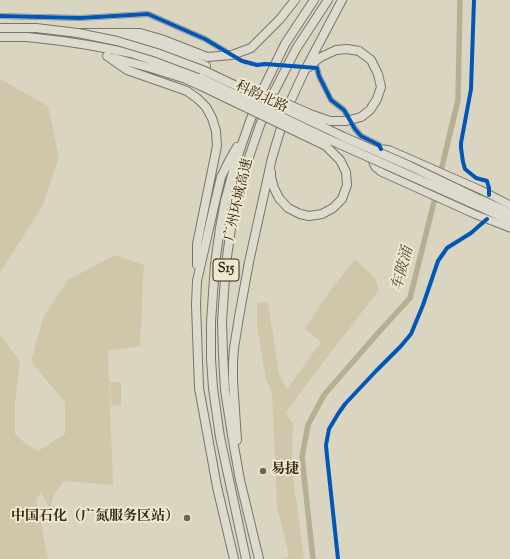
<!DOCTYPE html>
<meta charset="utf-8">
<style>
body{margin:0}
canvas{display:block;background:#dad5c0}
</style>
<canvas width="510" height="559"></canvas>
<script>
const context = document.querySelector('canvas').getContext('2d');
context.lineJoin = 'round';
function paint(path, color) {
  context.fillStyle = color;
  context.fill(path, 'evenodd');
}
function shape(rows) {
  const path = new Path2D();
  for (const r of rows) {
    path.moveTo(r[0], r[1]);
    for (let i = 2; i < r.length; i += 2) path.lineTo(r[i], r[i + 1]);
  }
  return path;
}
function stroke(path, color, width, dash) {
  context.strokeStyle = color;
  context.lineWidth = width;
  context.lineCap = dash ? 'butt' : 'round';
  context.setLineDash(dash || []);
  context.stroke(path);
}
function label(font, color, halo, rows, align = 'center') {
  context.font = font + ' "Sorts Mill Goudy","Noto Serif SC",serif';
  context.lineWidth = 4;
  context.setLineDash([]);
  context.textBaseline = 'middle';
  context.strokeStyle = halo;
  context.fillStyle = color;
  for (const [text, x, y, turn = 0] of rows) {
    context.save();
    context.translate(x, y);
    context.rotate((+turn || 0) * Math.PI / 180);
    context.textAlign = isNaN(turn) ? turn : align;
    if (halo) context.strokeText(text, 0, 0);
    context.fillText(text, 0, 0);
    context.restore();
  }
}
const green = shape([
 [0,79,48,106,59,158,43,205,0,273],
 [115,255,144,265,140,346,108,351,113,485,64,481,54,494,50,509,41,492,36,500,48,558,48,559,0,559,0,335,20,361,15,402,15,434,26,444,38,451,65,434,65,402,31,362,43,318,68,280],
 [355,259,375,278,379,290,302,390,286,413,293,424,292,469,304,559,282,559,289,556,277,507,272,393,266,379,257,327,257,303,268,302,279,374,287,389,321,342,305,329,329,292],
 [110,382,121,382,121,405,111,406]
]);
const canal = shape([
 [440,175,458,100,460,0],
 [313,559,302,457,308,425,324,395,378,333,410,298,436,194]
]);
const streetTunnel = shape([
 [231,55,242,61,257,65,265,64,308,67]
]);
const street = shape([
 [0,16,80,18,148,14,205,39,225,51],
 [317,68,319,76,331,100,344,110,355,129,361,136,379,145,381,149]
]);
const primary = shape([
 [510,205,481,190,390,150,384,149,380,149,375,157,373,163,375,167,381,172,474,214,510,228]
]);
const highway = shape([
 [0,28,36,28,78,33,105,33,109,34],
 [105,33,140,33,161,39,207,57,232,55,251,48,280,19,295,0],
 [121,36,158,45,178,53,206,66],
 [0,37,27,37,62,41,88,45,131,53,175,68,201,78],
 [107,56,127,70,187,91,198,99,206,107,212,118,216,131,217,146,197,244,197,265],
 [114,58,151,68,186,79,199,85],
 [309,67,319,58,336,50,347,49,359,51],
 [271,172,271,177,274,188,279,198],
 [479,199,510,213],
 [476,205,510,221],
 [237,440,233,380,233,362,234,348,239,317,249,262,272,158,286,111,304,72,342,0],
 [234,559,217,487,199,388,196,305,197,281,213,211,221,177,229,161,237,147],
 [246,559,220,437,213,388,211,359,211,322,215,264,220,228,225,201,235,164,250,121,264,87,285,44,314,0],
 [259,559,240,480,232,435,225,390,223,354,222,321,226,264,231,228,236,204,247,163,260,125,274,92,296,49,328,0]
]);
const highwayBridge = shape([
 [78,33,117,41,157,53,205,71,344,137,410,166,479,199],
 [201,78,328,139,476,205],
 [199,85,326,146,340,160,346,172,347,185,342,199,333,208,322,214,309,216,300,214,288,208,279,198],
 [269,96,310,114,330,121,346,121,361,117,370,110,377,99,381,87,378,74,371,60,359,51]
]);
const cycleway = shape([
 [474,0,471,89,461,143,461,148,463,162,465,169,476,178,487,181,489,188,489,195],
 [0,16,80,18,148,14,205,39,242,61,257,65,265,64,317,68,319,76,331,100,344,110,355,129,361,136,379,145,381,149],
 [338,559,327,456,326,445,329,429,338,414,345,404,376,371,401,346,411,334,423,305,438,261,447,248,471,233,487,219]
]);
const markers = [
 [263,471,4,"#706451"],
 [187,518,4,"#706451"]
];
const shields = [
 [226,270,26]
];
const shieldNames = [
 ["S15",226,270]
];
const streetNames = [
 ["科韵北路",261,98,25],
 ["广州环城高速",240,200,-77]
];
const poiNames = [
 ["易捷",271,471],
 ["中国石化（广氮服务区站）",179,518,"right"]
];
const waterNames = [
 ["车陂涌",404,269,-75]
];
paint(green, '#d0c7ab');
stroke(canal, '#b8ae92', 5.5);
stroke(streetTunnel, '#b9b29e', 4.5, [4.5, 2]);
stroke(street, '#918c7f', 6);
stroke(primary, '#7a7568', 9);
stroke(highway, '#7a7568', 10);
stroke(street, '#e2e0d5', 4.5);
stroke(primary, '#dddbce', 7);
stroke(highway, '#dddbce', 8);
stroke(highwayBridge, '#7a7568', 10, []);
stroke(highwayBridge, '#dddbce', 8);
stroke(cycleway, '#0057b8', 4);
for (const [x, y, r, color] of markers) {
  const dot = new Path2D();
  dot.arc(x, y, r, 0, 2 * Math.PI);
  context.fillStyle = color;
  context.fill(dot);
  stroke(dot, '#eee8cf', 1.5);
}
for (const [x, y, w] of shields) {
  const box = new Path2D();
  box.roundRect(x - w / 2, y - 11, w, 22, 3);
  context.fillStyle = '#eee8cf';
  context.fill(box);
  stroke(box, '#372715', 1);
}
label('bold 13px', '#372715', null, shieldNames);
label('14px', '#372715', '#eee8cf', streetNames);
label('bold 14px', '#372715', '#eee8cf', poiNames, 'left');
label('italic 15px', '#5a4b35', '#eee8cf', waterNames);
</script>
